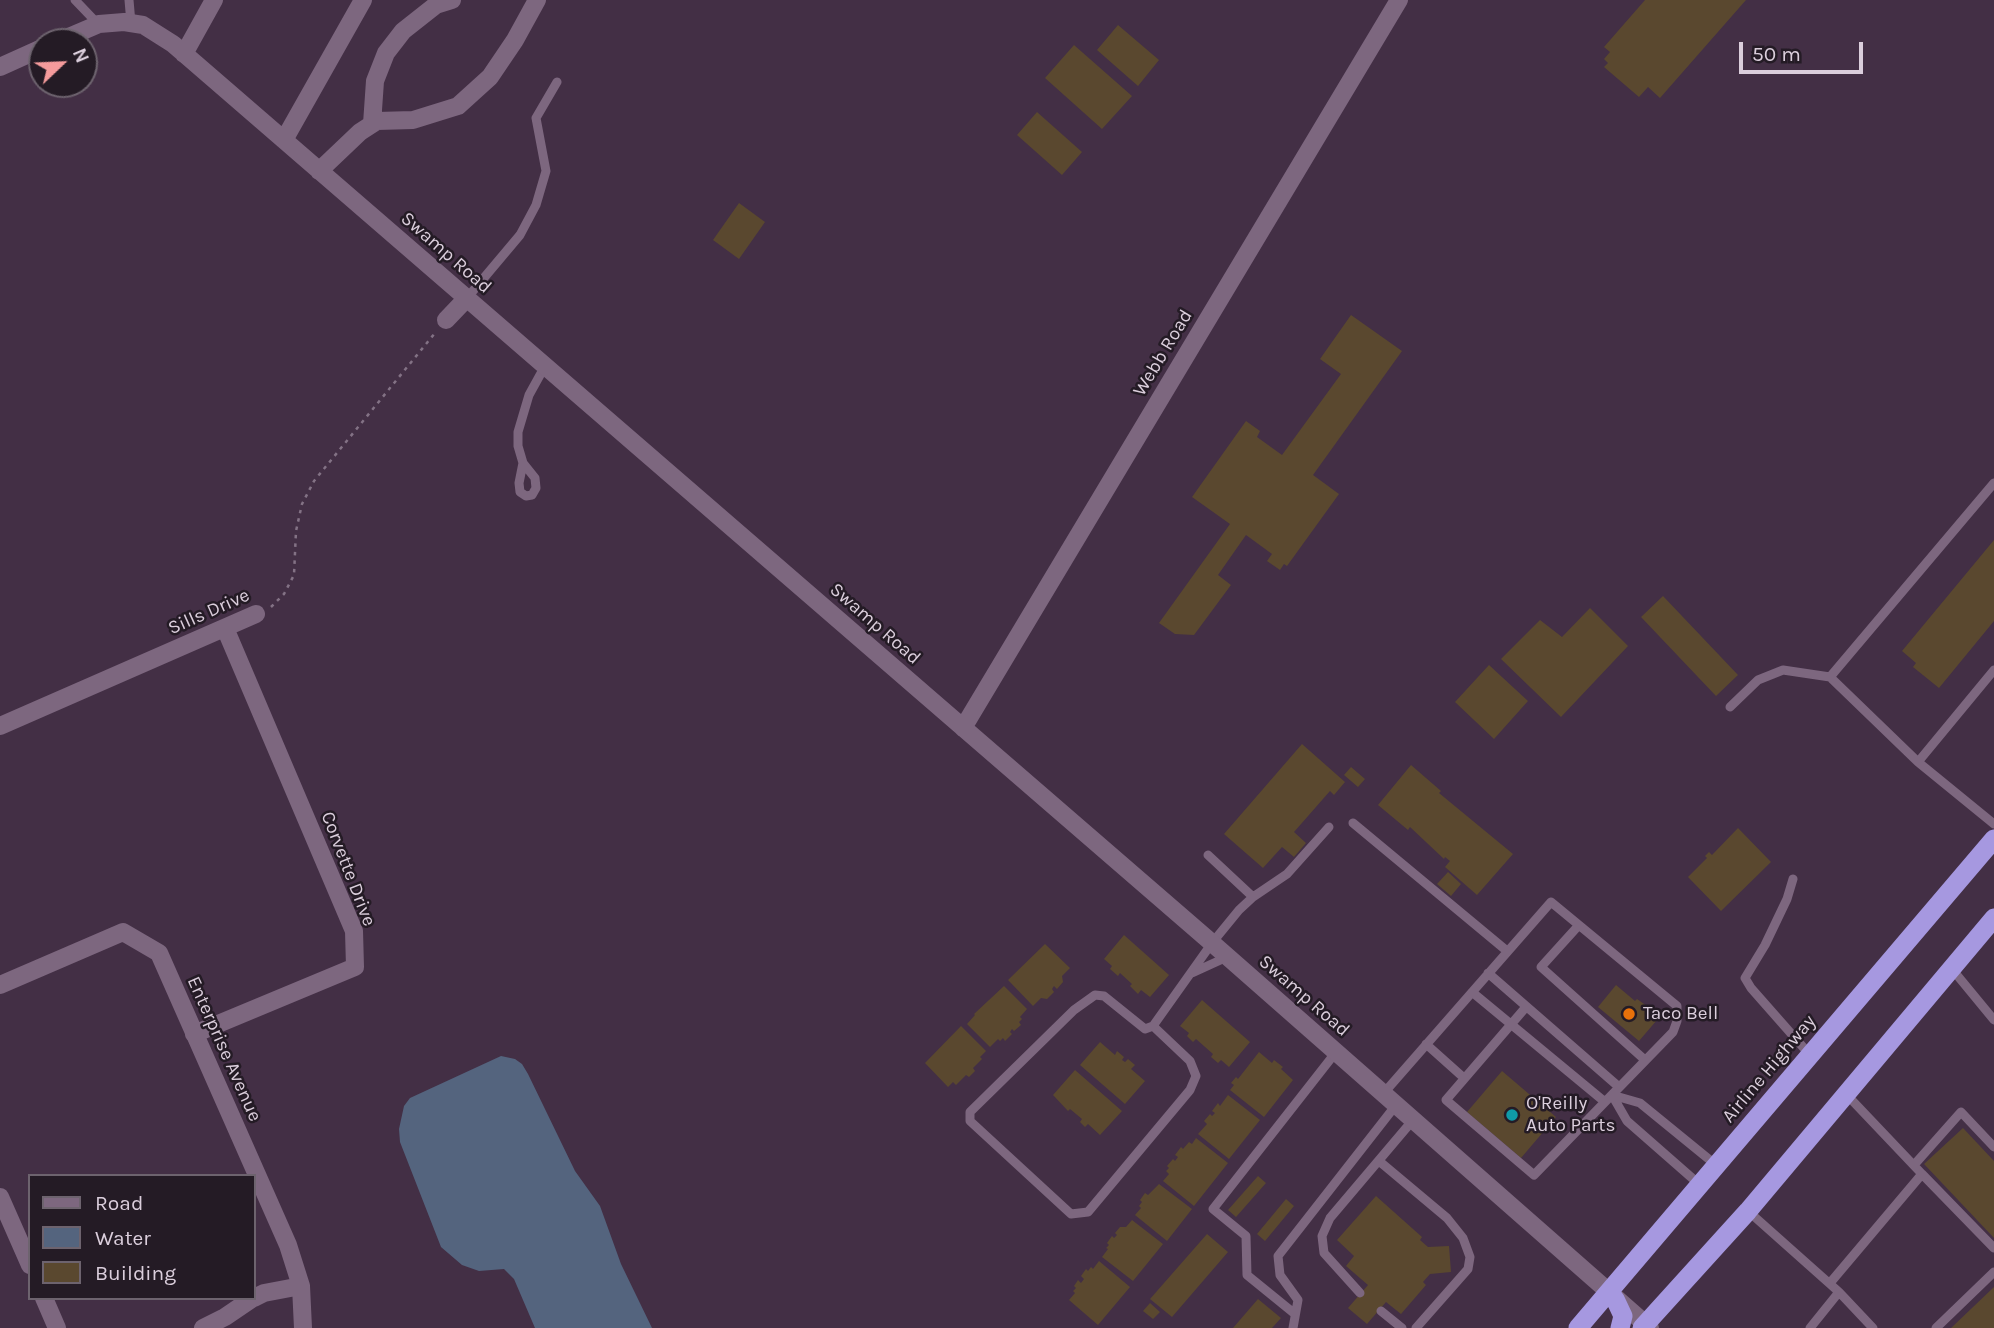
<!DOCTYPE html>
<style>
body{margin:0}
#map{position:relative;width:1994px;height:1328px;overflow:hidden;background:#432f45;font-family:Karla,sans-serif}
canvas{display:block}
.legend{position:absolute;left:28px;top:1174px;width:228px;height:126px;box-sizing:border-box;background:#241b25;border:2px solid #6d636e;margin:0;padding:9px 12px;list-style:none;font-size:21px;color:#dbcedc}
.legend li{display:flex;align-items:center;gap:14px;height:35px}
.legend b{width:35px;border:2px solid #6d636e}
.north{position:absolute;left:28px;top:28px;width:70px;height:70px;box-sizing:border-box;background:#241b25;border:2px solid #6d636e;border-radius:50%;rotate:67deg;font-size:19px;font-weight:700;line-height:28px;text-align:center;color:#dbcedc}
.north::after{content:'';display:block;margin:auto;width:24px;height:32px;background:#f59b9c;clip-path:polygon(50% 0,100% 100%,50% 72%,0 100%)}
.scale{position:absolute;left:1739px;top:42px;width:124px;height:32px;box-sizing:border-box;border:4px solid #dbcedc;border-top:0;padding-left:9px;font-size:21px;line-height:24px;white-space:nowrap;color:#dbcedc;-webkit-text-stroke:5px #241b25;paint-order:stroke}
</style>
<div id="map">
<canvas width="1994" height="1328"></canvas>
<ul class="legend">
<li><b style="height:9px;background:#7d677f"></b>Road</li>
<li><b style="height:19px;background:#54647e"></b>Water</li>
<li><b style="height:19px;background:#5a482f"></b>Building</li>
</ul>
<div class="north">N</div>
<div class="scale">50 m</div>
</div>
<script>
const context = document.querySelector('canvas').getContext('2d');
context.lineJoin = 'round';
function paint(path, color) {
  context.fillStyle = color;
  context.fill(path, 'evenodd');
}
function shape(rows) {
  const path = new Path2D();
  for (const r of rows) {
    path.moveTo(r[0], r[1]);
    for (let i = 2; i < r.length; i += 2) path.lineTo(r[i], r[i + 1]);
  }
  return path;
}
function stroke(path, color, width, dash) {
  context.strokeStyle = color;
  context.lineWidth = width;
  context.lineCap = dash ? 'butt' : 'round';
  context.setLineDash(dash || []);
  context.stroke(path);
}
function label(font, color, halo, rows, align = 'center') {
  context.font = font + ' Karla,sans-serif';
  context.lineWidth = 5;
  context.setLineDash([]);
  context.textBaseline = 'middle';
  context.strokeStyle = halo;
  context.fillStyle = color;
  for (const [text, x, y, turn = 0] of rows) {
    context.save();
    context.translate(x, y);
    context.rotate((+turn || 0) * Math.PI / 180);
    context.textAlign = isNaN(turn) ? turn : align;
    if (halo) context.strokeText(text, 0, 0);
    context.fillText(text, 0, 0);
    context.restore();
  }
}
const water = shape([
 [501,1056,515,1059,522,1064,528,1074,575,1171,600,1206,621,1264,652,1328,535,1328,514,1279,504,1269,479,1271,462,1265,441,1247,400,1142,399,1129,404,1106,410,1098]
]);
const building = shape([
 [1645,0,1746,0,1660,98,1648,87,1639,97,1604,67,1608,63,1604,59,1610,52,1604,47],
 [1118,25,1159,60,1138,86,1097,50],
 [1074,45,1132,96,1102,129,1045,78],
 [1037,112,1082,152,1062,175,1017,135],
 [739,203,765,222,739,259,713,240],
 [1351,315,1402,351,1313,475,1339,494,1287,566,1284,564,1280,570,1267,561,1272,554,1246,535,1218,575,1231,585,1194,635,1175,634,1159,623,1230,524,1192,497,1246,421,1260,431,1257,437,1282,455,1341,374,1320,359],
 [1994,540,1994,621,1939,688,1913,667,1916,663,1902,651],
 [1663,596,1738,675,1716,696,1641,617],
 [1590,608,1628,646,1561,717,1501,659,1540,620,1562,637],
 [1489,665,1528,701,1494,739,1455,702],
 [1302,744,1345,782,1334,795,1330,791,1294,832,1306,843,1294,857,1282,847,1263,868,1224,834],
 [1411,765,1441,791,1439,793,1513,854,1477,895,1445,867,1450,861,1445,857,1444,859,1410,827,1408,830,1378,805],
 [1351,767,1365,779,1358,787,1344,775],
 [1738,828,1771,862,1721,911,1688,877,1707,858,1705,856,1709,852,1712,855],
 [1448,872,1461,884,1451,896,1437,884],
 [1124,935,1169,975,1150,997,1141,990,1138,994,1130,986,1132,984,1120,973,1118,976,1110,969,1112,966,1104,959],
 [1045,944,1070,968,1062,976,1063,982,1057,989,1054,986,1052,989,1054,992,1047,999,1041,998,1033,1006,1008,980],
 [1616,985,1635,1001,1637,999,1647,1006,1644,1009,1657,1020,1639,1041,1598,1007],
 [1004,986,1027,1009,1020,1017,1022,1019,1019,1022,1021,1025,1014,1031,1012,1029,1010,1032,1012,1034,1005,1041,1003,1038,1000,1041,998,1039,990,1047,967,1024,975,1015,974,1014],
 [1202,1000,1250,1042,1229,1067,1221,1060,1218,1063,1211,1057,1213,1054,1196,1039,1193,1042,1187,1036,1189,1033,1180,1026],
 [961,1026,986,1051,980,1057,982,1059,973,1068,975,1071,969,1077,966,1075,956,1085,953,1082,948,1087,925,1063],
 [1100,1042,1115,1055,1117,1051,1124,1057,1122,1060,1125,1062,1128,1059,1135,1065,1131,1069,1145,1081,1125,1104,1080,1065],
 [1259,1052,1272,1063,1274,1060,1283,1067,1281,1069,1293,1080,1264,1117,1230,1090,1234,1085,1231,1083,1236,1077,1238,1079],
 [1075,1070,1122,1111,1100,1135,1088,1124,1085,1127,1080,1122,1082,1119,1070,1109,1068,1111,1053,1095],
 [1502,1071,1556,1117,1521,1158,1467,1112],
 [1228,1095,1260,1120,1229,1159,1198,1134,1207,1124,1204,1121,1210,1114,1212,1116,1215,1113,1212,1111,1218,1103,1220,1106],
 [1963,1128,1994,1161,1994,1238,1924,1164],
 [1196,1138,1228,1163,1194,1206,1163,1181,1169,1174,1166,1171,1169,1168,1167,1166,1173,1159,1175,1161,1178,1157,1175,1155,1181,1147,1183,1149,1189,1142,1192,1144],
 [1258,1176,1266,1183,1236,1217,1228,1210],
 [1159,1184,1192,1209,1167,1241,1135,1215,1141,1208,1139,1206,1142,1202,1140,1200,1145,1193,1148,1195],
 [1376,1196,1422,1237,1420,1240,1428,1247,1449,1246,1451,1272,1430,1274,1423,1282,1426,1285,1401,1314,1386,1302,1367,1324,1348,1308,1368,1285,1346,1266,1354,1256,1337,1240],
 [1286,1199,1294,1206,1265,1241,1257,1234],
 [1132,1220,1163,1244,1133,1281,1102,1257,1108,1249,1106,1248,1109,1245,1107,1243,1112,1236,1114,1238,1117,1235,1115,1233,1120,1227,1126,1227],
 [1207,1234,1228,1252,1172,1317,1150,1299],
 [1099,1261,1130,1287,1098,1325,1069,1300,1075,1293,1073,1291,1076,1288,1074,1286,1078,1280,1081,1283,1084,1279,1081,1276,1086,1269,1088,1271,1091,1267,1093,1269],
 [1994,1287,1994,1328,1951,1328],
 [1258,1299,1281,1318,1272,1328,1233,1328],
 [1150,1303,1160,1312,1153,1319,1143,1311]
]);
const path = shape([
 [271,607,284,594,294,575,296,531,302,504,314,481,435,333]
]);
const service = shape([
 [75,0,98,24],
 [129,0,131,23],
 [467,298,520,235,536,205,546,171,536,118,557,82],
 [523,463,519,483,520,492,526,496,532,495,536,488,535,478,523,463,518,446,518,432,529,395,545,366],
 [1994,670,1918,762,1994,824],
 [1730,707,1758,680,1783,670,1830,677],
 [1918,762,1830,677,1994,483],
 [1353,823,1507,951],
 [1208,855,1253,897],
 [1793,879,1787,899,1765,945,1745,978,1751,988,1810,1055],
 [1579,925,1541,967,1645,1060],
 [1952,969,1994,1020],
 [1192,973,1227,957],
 [1488,973,1619,1087],
 [1472,992,1605,1102],
 [1153,1026,1190,1061,1196,1076,1190,1090,1088,1212,1071,1214,970,1121,970,1112,1074,1010,1095,995,1104,996,1145,1029,1153,1026,1212,943,1239,910,1253,897,1287,874,1329,827],
 [1426,1044,1464,1078],
 [1383,1094,1551,902,1677,1006,1677,1021,1673,1032,1534,1175,1446,1100,1526,1007],
 [1612,1095,1640,1103,1716,1165],
 [1612,1095,1627,1121,1700,1185],
 [1379,1161,1447,1218,1463,1238,1470,1257,1468,1269,1416,1328],
 [1914,1165,1961,1112,1994,1147],
 [1922,1174,1994,1248],
 [1748,1211,1839,1292,1810,1328],
 [1830,1283,1922,1174,1847,1095],
 [1839,1292,1873,1328],
 [1360,1293,1324,1253,1322,1236,1330,1218,1413,1120],
 [1381,1311,1402,1328],
 [1295,1314,1247,1275,1246,1236,1213,1209,1336,1052],
 [1293,1328,1298,1300,1280,1275,1278,1256,1396,1105],
 [1936,1328,1994,1272]
]);
const minor = shape([
 [57,42,99,24,124,22,143,25,173,44,1212,943,1650,1328],
 [184,54,214,0],
 [0,67,42,48],
 [372,124,375,81,386,53,403,31,436,5,452,0],
 [284,140,363,0],
 [319,171,360,132,377,121,413,120,458,106,490,77,515,40,537,0],
 [446,320,467,298],
 [0,726,256,614],
 [963,728,1399,0],
 [0,985,123,932,159,953,288,1245,301,1286,303,1328],
 [194,1034,355,967,354,931,225,628],
 [0,1197,30,1265],
 [44,1298,57,1328],
 [254,1298,264,1293,301,1286],
 [203,1328,225,1317,253,1298]
]);
const trunk = shape([
 [1615,1299,1623,1316,1620,1328],
 [1578,1328,1994,839],
 [1642,1328,1748,1211,1994,918]
]);
const markers = [
 [1629,1014,7,"#e8710a"],
 [1512,1115,7,"#0f9aa8"]
];
const streetNames = [
 ["Swamp Road",446,253,41],
 ["Webb Road",1163,353,-59],
 ["Sills Drive",209,612,-24],
 ["Swamp Road",875,624,41],
 ["Corvette Drive",348,869,69],
 ["Swamp Road",1304,996,41],
 ["Enterprise Avenue",224,1049,66],
 ["Airline Highway",1769,1069,-50]
];
const poiNames = [
 ["Taco Bell",1643,1014],
 ["O'Reilly",1526,1104],
 ["Auto Parts",1526,1126]
];
paint(water, '#54647e');
paint(building, '#5a482f');
stroke(path, '#837285', 2.5, [3.5, 5]);
stroke(service, '#7d677f', 9);
stroke(minor, '#7d677f', 18);
stroke(trunk, '#a698e0', 19);
for (const [x, y, r, color] of markers) {
  const dot = new Path2D();
  dot.arc(x, y, r, 0, 2 * Math.PI);
  context.fillStyle = color;
  context.fill(dot);
  stroke(dot, '#241b25', 2.5);
}
label('19px', '#dbcedc', '#241b25', streetNames);
label('19px', '#dbcedc', '#241b25', poiNames, 'left');
</script>
